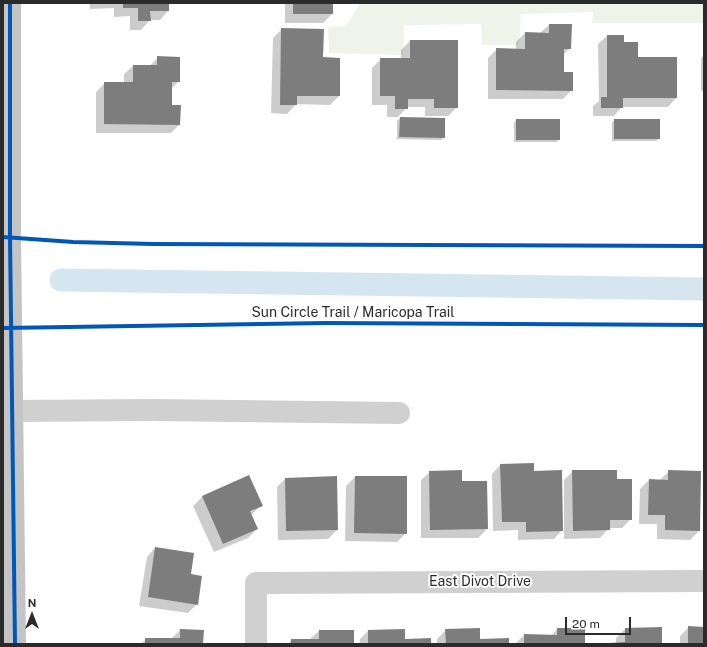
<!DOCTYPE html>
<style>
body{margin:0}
#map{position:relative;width:707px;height:647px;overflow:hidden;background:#fff;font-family:"Public Sans",sans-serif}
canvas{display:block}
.frame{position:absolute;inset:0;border:4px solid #2b2b2b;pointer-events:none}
.north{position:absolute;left:12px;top:595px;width:40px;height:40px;-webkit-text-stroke:3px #fff;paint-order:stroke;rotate:0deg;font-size:11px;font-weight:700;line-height:16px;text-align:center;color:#2b2b2b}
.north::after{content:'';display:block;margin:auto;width:14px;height:18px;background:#2b2b2b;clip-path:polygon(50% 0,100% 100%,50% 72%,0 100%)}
.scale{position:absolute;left:565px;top:617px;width:66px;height:18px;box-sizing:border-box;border:2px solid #2b2b2b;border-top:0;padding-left:5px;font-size:12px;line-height:14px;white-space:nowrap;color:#2b2b2b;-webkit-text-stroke:3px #fff;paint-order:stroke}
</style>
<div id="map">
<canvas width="707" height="647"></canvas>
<div class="frame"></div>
<div class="north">N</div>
<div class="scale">20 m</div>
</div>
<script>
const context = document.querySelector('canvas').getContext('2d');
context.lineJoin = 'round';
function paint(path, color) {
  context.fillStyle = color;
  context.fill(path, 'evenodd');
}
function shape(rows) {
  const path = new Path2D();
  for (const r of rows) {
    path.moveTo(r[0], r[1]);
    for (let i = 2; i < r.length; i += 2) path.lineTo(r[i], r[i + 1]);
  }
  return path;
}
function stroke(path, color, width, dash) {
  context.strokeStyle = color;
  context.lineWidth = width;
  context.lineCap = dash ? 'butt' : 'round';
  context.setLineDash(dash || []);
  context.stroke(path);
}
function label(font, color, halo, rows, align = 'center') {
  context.font = font + ' "Public Sans",sans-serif';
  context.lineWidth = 4;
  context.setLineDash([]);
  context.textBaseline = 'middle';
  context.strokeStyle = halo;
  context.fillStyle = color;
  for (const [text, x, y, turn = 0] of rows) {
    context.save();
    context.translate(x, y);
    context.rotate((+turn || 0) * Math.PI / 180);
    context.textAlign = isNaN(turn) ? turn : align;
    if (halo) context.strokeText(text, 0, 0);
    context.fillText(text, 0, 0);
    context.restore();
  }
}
const green = shape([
 [360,3,704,3,704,23,592,23,593,12,521,14,519,45,482,45,481,24,404,25,403,55,329,53,328,27,346,26]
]);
const shadow = shape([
 [90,3,168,3,168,11,160,20,150,20,141,30,130,30,130,16,114,17,114,8,90,9],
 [285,3,332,3,332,14,323,23,285,23],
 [549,25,570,48,563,55,563,73,572,90,563,99,488,99,488,58,497,49,516,49,516,42,525,33,540,33],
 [282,29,322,58,339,96,330,105,296,104,287,114,271,113,273,38],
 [607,36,623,43,637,58,676,58,676,98,668,107,622,107,614,116,593,116,593,106,599,101,598,44],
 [410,41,457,107,448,116,425,116,425,107,407,107,398,117,387,117,387,105,372,105,372,68,381,59,401,59,401,50],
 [704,55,704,91,701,91,701,58],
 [158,57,179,81,171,89,171,106,179,125,171,133,96,133,96,92,105,83,124,83,124,74,133,66,150,66],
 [400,118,444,137,441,140,397,139,397,121],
 [516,120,559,139,557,142,514,142,514,123],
 [615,120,659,139,656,141,612,141,612,122],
 [500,465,533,472,562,530,554,539,518,540,518,530,493,531,492,474],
 [573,471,616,480,631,519,622,528,609,528,600,538,564,539,564,480],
 [669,471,699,531,690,540,657,539,657,524,639,524,640,489,649,480,660,480],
 [430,472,461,482,487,529,478,538,421,538,421,480],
 [249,476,262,505,251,515,257,529,248,538,214,552,193,506,202,497],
 [336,477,337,530,328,539,278,540,277,487,285,479],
 [355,477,406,533,397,542,345,541,346,486],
 [155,548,190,575,197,604,188,613,139,606,147,557],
 [689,627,704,628,704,644,680,644,680,636],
 [661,628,661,644,608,644,616,644,616,638,625,629],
 [557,629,584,644,515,644,524,635,551,636],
 [180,630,202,644,141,644,146,639,171,639],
 [446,630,479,640,508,644,437,644,437,639],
 [319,631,353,644,288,644,291,640,310,639],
 [368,631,404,640,430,644,360,644,360,639]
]);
const canal = shape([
 [61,280,704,289]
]);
const building = shape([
 [123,3,169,3,169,11,150,11,151,21,138,21,138,8,123,8],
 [293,3,333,3,333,14,293,14],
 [549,24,572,24,571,49,564,49,564,72,573,72,573,91,496,90,496,48,525,49,525,32,549,33],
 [281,28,324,29,323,57,340,58,340,96,297,96,297,105,280,105],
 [607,35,624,35,624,42,638,42,638,57,677,57,677,98,623,98,623,108,601,108,601,97,607,97],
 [410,40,458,40,458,108,434,108,434,99,408,99,408,109,395,109,395,96,380,96,380,58,410,58],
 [157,56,180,57,180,82,172,82,172,105,181,105,180,125,104,124,104,82,133,82,133,65,157,65],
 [400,117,445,118,445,138,399,137],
 [516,119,560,119,560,140,516,140],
 [614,119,660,119,660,139,614,139],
 [534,463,534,471,562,470,563,531,526,532,526,522,502,522,500,464],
 [462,470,462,481,487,481,488,529,430,530,429,471],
 [572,470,617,470,617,479,632,479,632,520,610,520,610,530,573,531],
 [668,470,701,471,700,531,665,530,665,515,648,515,649,479,668,480],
 [249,475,263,506,250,511,258,529,223,544,202,496],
 [337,476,338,530,286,531,285,478],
 [355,476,407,476,407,534,354,533],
 [155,547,194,553,191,574,202,576,198,605,148,597],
 [688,626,704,627,704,644,688,644],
 [662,627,662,644,609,644,609,643,625,642,625,628],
 [480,628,480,639,509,638,509,644,446,644,445,629],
 [557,628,585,628,585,644,524,644,524,634,557,635],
 [180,629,204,630,203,644,145,644,145,638,180,638],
 [405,629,405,639,431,638,431,644,368,644,368,630],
 [319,630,354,630,354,644,291,644,291,639,319,639]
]);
const minor = shape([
 [12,411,152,410,399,413],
 [256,644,256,583,704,581]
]);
const major = shape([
 [10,3,10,237,15,644]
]);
const cycleway = shape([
 [10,3,10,237,15,644],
 [3,237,73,242,153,244,704,246],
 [3,328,326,323,704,325]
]);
const streetNames = [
 ["Sun Circle Trail / Maricopa Trail",353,313],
 ["East Divot Drive",480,582]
];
paint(green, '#eff3ea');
paint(shadow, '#0003');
stroke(canal, '#d6e6f0', 23);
paint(building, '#7d7d7d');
stroke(minor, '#d0d0d0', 22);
stroke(major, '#c4c4c4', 22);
stroke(cycleway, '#0057b8', 4);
label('14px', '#2b2b2b', '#fff', streetNames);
</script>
